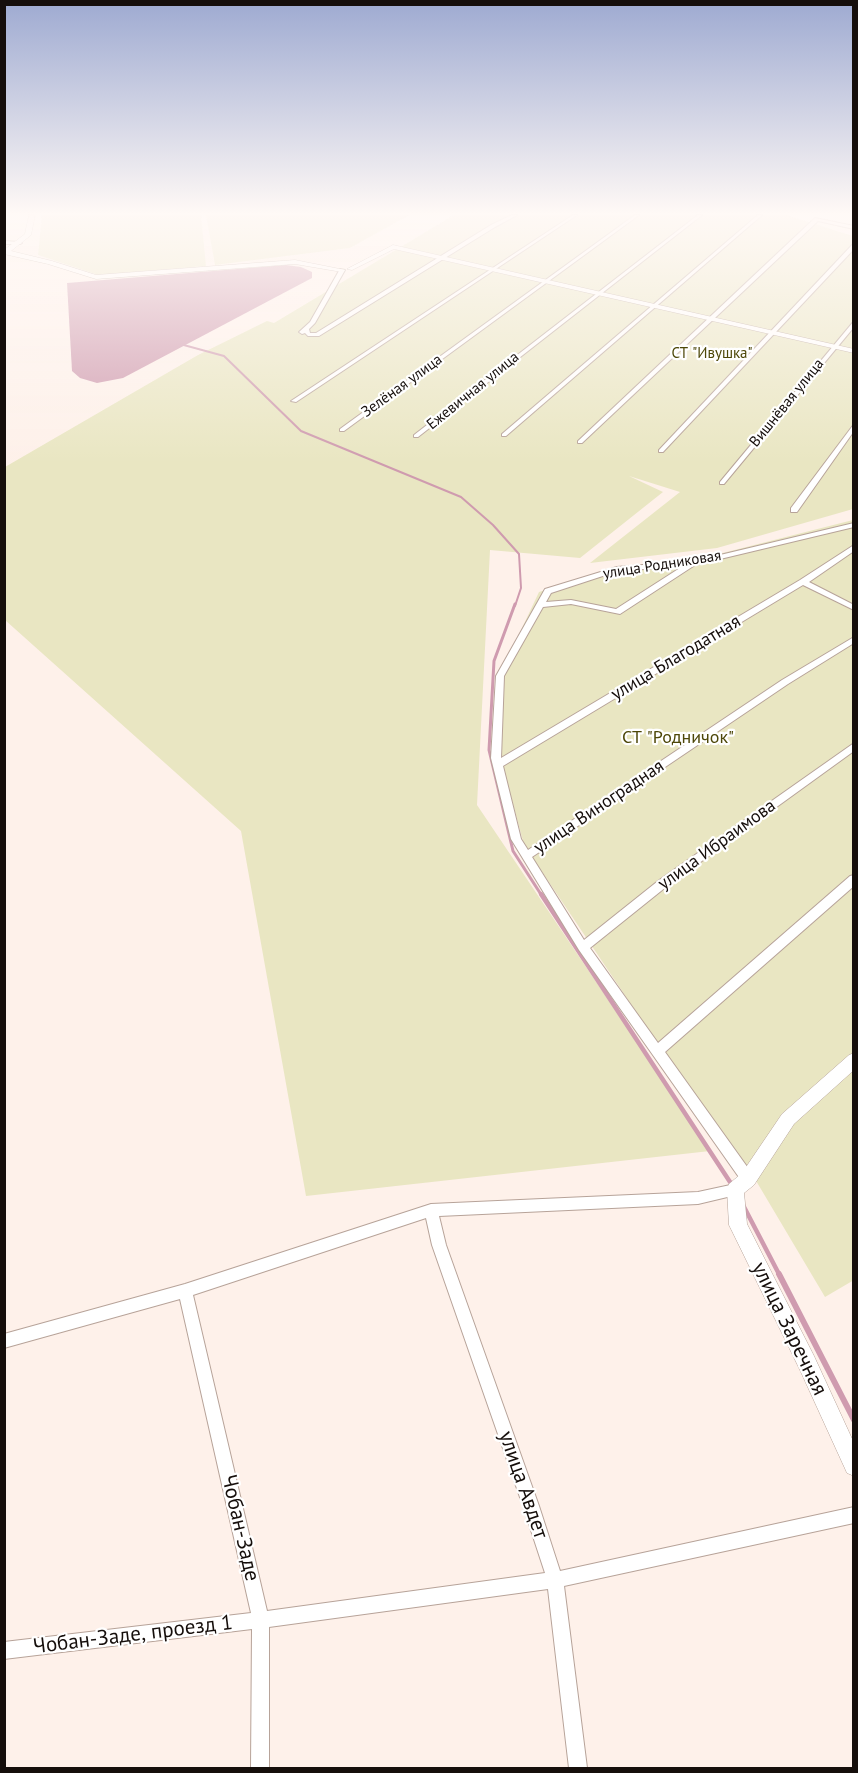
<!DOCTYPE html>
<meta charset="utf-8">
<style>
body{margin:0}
#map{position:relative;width:858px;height:1773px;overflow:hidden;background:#fef1ea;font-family:"PT Sans",sans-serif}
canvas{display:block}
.frame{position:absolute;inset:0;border:6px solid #150e0b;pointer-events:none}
</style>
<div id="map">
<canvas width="858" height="1773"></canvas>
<div class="frame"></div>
</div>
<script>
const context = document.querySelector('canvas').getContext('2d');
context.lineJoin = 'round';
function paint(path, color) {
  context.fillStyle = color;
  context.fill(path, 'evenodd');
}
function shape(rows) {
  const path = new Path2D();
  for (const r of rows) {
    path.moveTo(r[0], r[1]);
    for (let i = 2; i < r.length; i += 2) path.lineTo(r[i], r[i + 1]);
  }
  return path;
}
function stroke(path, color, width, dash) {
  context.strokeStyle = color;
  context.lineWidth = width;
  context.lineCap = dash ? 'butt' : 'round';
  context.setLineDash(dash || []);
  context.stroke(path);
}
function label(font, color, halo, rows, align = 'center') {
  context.font = font + ' "PT Sans",sans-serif';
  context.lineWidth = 4.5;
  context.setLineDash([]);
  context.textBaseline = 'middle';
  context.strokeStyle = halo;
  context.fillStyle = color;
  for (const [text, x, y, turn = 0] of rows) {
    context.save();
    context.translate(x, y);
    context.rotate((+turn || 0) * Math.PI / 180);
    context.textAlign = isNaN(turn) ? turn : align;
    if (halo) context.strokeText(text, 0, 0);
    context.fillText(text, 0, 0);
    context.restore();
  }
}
const green = shape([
 [42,215,201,215,206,266,98,275,38,255],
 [206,215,409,215,350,248,215,265],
 [454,215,786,215,853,236,853,509,717,548,590,563,680,492,629,476,663,492,580,558,490,550,477,805,710,1151,306,1196,241,831,5,620,5,467,198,355,267,321,274,323],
 [853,520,854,1280,825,1297,752,1174,661,1049,524,845,498,749,498,679,539,592,617,567,703,558]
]);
const water = shape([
 [286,265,301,267,312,272,312,278,123,378,97,383,80,378,72,371,67,283]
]);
const streamFar3 = shape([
 [180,344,224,356,301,431,461,497,493,525,519,554,521,588,515,606]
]);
const streamFar2 = shape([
 [515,604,494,661,489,750,513,851,542,896]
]);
const streamFar1 = shape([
 [541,894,732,1185],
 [743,1205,780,1276]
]);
const stream = shape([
 [779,1274,854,1420]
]);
const minor = shape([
 [512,215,517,215,495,227,319,336,308,336,305,333,302,334,299,332,310,322,340,269,345,270,315,323,309,329,310,333,316,333,491,225,512,215],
 [573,215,577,215,296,402,291,401,573,215],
 [635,215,639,215,344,431,340,431,340,429,635,215],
 [698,215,702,215,418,437,414,437,414,435,698,215],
 [758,215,762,215,506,436,502,436,502,434,758,215],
 [815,218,854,226,854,229,818,221,582,443,578,443,578,441,815,218],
 [4,241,20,242,22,243,20,244,4,244,4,241],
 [852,245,854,249,663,452,659,452,659,450,852,245],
 [854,321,854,327,724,484,720,484,720,482,854,321],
 [854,424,854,431,797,512,791,512,791,508,854,424],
 [854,523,854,527,695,565,620,614,571,604,543,607,504,676,501,758,800,580,854,545,854,551,809,582,854,605,854,610,803,585,503,766,521,839,528,850,782,680,854,637,854,643,788,684,532,857,584,940,658,881,854,743,854,751,666,887,590,948,658,1043,850,876,854,875,854,886,665,1052,753,1175,755,1179,753,1183,748,1185,743,1183,579,950,511,839,491,758,496,676,545,589,617,567,695,561,854,523],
 [683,566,616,609,571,600,546,602,551,593,618,571,683,566],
 [735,1184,740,1186,742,1190,740,1194,698,1204,439,1216,446,1245,539,1506,560,1571,854,1507,854,1523,564,1586,587,1768,569,1768,548,1589,269,1627,269,1768,251,1768,252,1629,4,1659,4,1642,251,1613,180,1299,4,1348,4,1334,185,1284,431,1204,698,1192,735,1184],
 [426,1218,432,1245,523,1506,545,1573,267,1611,193,1295,426,1218]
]);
const tertiary = shape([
 [29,215,35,215,31,235,11,251,52,261,96,275,295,260,345,270,342,272,295,264,96,279,48,264,4,254,4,250,25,234,29,215],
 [393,245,854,349,854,353,394,249,352,270,347,269,393,245],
 [854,1053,854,1070,794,1124,754,1185,744,1193,747,1224,814,1356,854,1443,854,1476,847,1473,800,1370,732,1231,729,1225,727,1190,729,1184,742,1173,782,1114,849,1055,854,1053]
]);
const farParknames = [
 ["СТ \"Ивушка\"",712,354]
];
const farStreetnames = [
 ["Зелёная улица",402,386,-36],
 ["Ежевичная улица",473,391,-39],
 ["Вишнёвая улица",787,403,-51],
 ["улица Родниковая",662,565,-9]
];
const streetNames = [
 ["улица Благодатная",676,658,-31],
 ["улица Виноградная",599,807,-34],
 ["улица Ибраимова",717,845,-36]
];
const parkNames = [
 ["СТ \"Родничок\"",678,738]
];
const nearStreetnames = [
 ["улица Заречная",789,1329,64],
 ["улица Авдет",523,1485,71],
 ["Чобан-Заде",240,1528,77],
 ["Чобан-Заде, проезд 1",133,1635,-7]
];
paint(green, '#e9e6c2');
paint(water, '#cf9baf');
stroke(streamFar3, '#cf9baf', 2);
stroke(streamFar2, '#cf9baf', 3);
stroke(streamFar1, '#cf9baf', 4.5);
stroke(stream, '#cf9baf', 6);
stroke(minor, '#b7a399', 2);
stroke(tertiary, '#b7a399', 1);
paint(minor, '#fff');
paint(tertiary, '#fff');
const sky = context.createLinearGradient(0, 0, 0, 463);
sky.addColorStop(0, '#9eaad1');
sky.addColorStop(0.46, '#fff9f6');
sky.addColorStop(1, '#fff9f600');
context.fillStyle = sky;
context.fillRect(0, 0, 858, 463);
label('15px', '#4d4708', '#fff', farParknames);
label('15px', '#150e0b', '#fff', farStreetnames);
label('18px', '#150e0b', '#fff', streetNames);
label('18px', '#4d4708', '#fff', parkNames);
label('21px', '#150e0b', '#fff', nearStreetnames);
</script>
